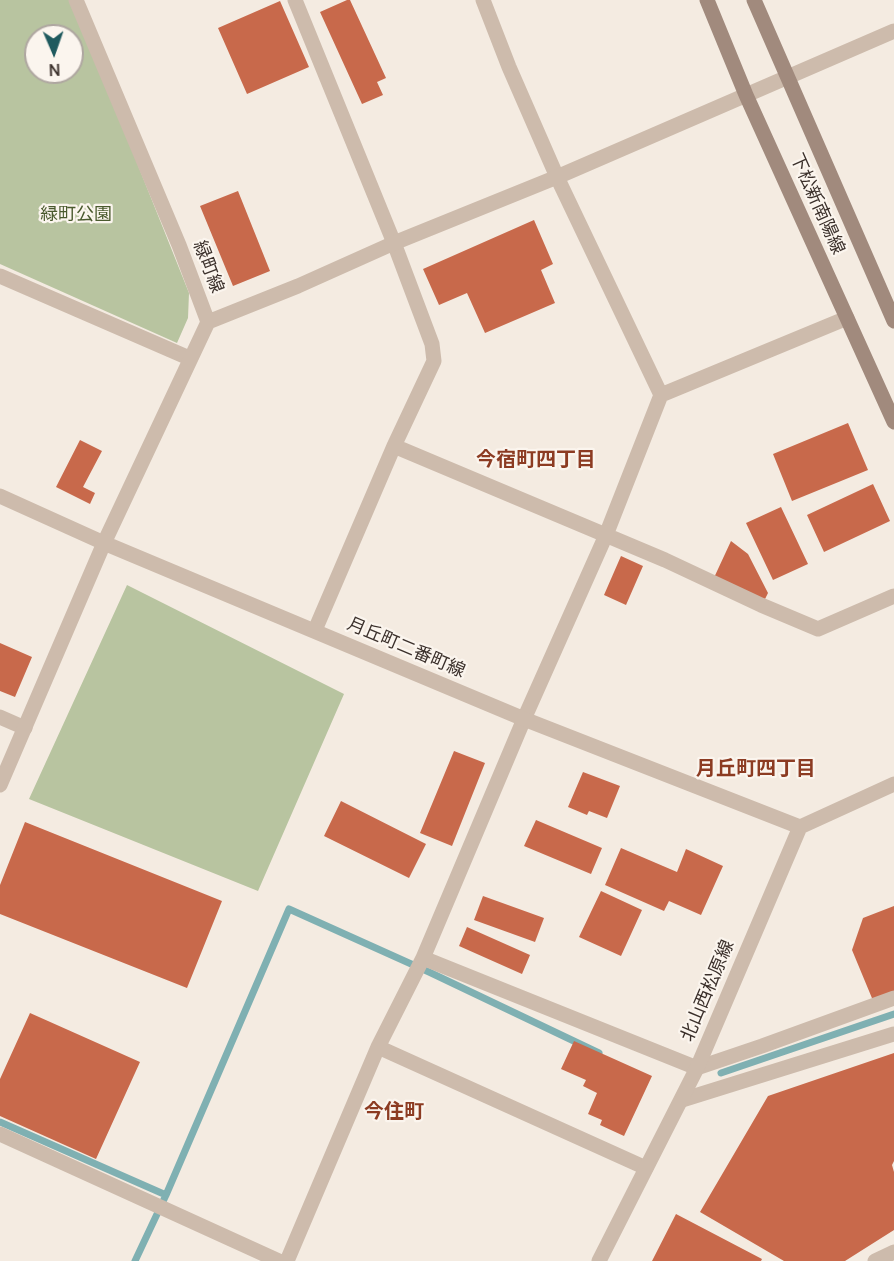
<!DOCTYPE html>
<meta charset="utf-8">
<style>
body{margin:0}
#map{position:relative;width:894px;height:1261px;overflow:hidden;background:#f4ebe1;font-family:Manrope,sans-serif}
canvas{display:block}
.north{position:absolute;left:24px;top:24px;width:60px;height:60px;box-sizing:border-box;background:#fbf5ee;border:2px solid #aea6a0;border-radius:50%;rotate:178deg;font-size:16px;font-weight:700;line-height:24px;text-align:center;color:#3b302b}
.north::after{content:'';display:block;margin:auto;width:21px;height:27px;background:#1f5a5e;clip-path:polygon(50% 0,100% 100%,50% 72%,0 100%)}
</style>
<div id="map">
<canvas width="894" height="1261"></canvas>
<div class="north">N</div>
</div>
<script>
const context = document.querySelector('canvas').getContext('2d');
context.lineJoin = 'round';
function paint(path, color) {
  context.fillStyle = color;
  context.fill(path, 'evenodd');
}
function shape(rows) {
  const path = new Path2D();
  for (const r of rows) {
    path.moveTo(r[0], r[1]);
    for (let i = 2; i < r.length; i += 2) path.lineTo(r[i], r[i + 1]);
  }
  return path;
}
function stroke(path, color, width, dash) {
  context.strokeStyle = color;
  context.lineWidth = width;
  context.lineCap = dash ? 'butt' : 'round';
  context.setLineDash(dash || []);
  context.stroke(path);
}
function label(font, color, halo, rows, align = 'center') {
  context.font = font + ' Manrope,"Noto Sans JP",sans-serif';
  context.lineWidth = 4.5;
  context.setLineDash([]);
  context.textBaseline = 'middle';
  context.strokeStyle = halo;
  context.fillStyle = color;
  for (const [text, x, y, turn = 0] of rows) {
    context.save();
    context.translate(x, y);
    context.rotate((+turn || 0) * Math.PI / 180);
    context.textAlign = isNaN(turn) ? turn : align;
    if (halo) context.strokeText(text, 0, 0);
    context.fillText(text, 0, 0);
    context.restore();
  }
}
const green = shape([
 [0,0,72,0,189,293,188,318,177,343,0,264],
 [36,36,72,36,72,72,36,72],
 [127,585,344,694,258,891,29,799]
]);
const stream = shape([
 [721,1073,894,1014],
 [0,1122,166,1195],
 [135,1261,166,1195,289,909,429,972,599,1053]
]);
const building = shape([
 [347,0,350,0,386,78,377,82,383,95,362,104,320,12],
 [280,1,309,67,247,94,218,28],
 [238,191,270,271,233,286,200,206],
 [534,220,553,264,541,270,555,303,485,333,467,293,439,305,423,269],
 [848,423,868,470,792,501,773,454],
 [80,440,102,451,83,487,95,493,90,504,56,487],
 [873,484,890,521,824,552,807,515],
 [781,507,808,564,773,580,746,523],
 [731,541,748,554,768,593,762,605,712,582],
 [621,556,643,566,626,605,604,595],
 [0,643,32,657,15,697,0,691],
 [454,751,485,763,452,846,420,833],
 [583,772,620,786,607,818,589,811,587,815,568,807],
 [341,801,426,844,409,878,324,836],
 [536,820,602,848,591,874,524,846],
 [25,822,222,901,187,988,0,914,0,885],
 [621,848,677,872,686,849,723,866,701,915,669,901,664,911,605,885],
 [601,891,642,910,621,956,579,937],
 [483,896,544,918,535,942,474,920],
 [894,906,894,994,874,1003,852,950,863,918],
 [467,927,530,955,522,974,459,946],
 [30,1013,140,1062,96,1159,0,1116,0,1079],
 [574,1041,652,1076,624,1136,600,1125,602,1120,588,1114,597,1093,583,1086,586,1080,561,1069],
 [894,1053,894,1161,892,1165,894,1172,894,1230,845,1261,784,1261,700,1212,768,1096],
 [676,1214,762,1259,761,1261,652,1261]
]);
const minor = shape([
 [295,0,394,243,432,344,434,361,394,446,315,630],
 [483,0,509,67,557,177,661,395],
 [0,276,189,358],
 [394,446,665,560,761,605,818,629,894,596],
 [0,717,25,728],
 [423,958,697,1068,762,1046,894,998],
 [378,1047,646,1168],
 [682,1100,894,1034],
 [0,1134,279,1261],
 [287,1261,378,1047,423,958,524,719,606,535,661,395,847,318],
 [875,1261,894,1252]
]);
const tertiary = shape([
 [208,322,298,286,394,243,557,177,894,31],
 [0,496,104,543,524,719,800,827],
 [0,785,104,543,208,322,179,245,76,0],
 [599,1261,697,1068,800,827,894,784]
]);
const secondary = shape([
 [707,0,746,95,894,422],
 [754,0,894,321]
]);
const streetNames = [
 ["下松新南陽線",817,204,66],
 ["緑町線",208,267,69],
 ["月丘町二番町線",406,648,23],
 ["北山西松原線",708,991,-67]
];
const parkNames = [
 ["緑町公園",76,215]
];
const neighbourhoodNames = [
 ["今宿町四丁目",536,460],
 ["月丘町四丁目",756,769],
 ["今住町",394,1112]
];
paint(green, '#b8c4a0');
stroke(stream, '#7fb0b2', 7);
paint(building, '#c8694b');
stroke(minor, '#cdbbac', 15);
stroke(tertiary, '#cdbbac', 15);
stroke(secondary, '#a18a7d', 15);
label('18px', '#3b302b', '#fbf5ee', streetNames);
label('18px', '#4a5a2e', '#fbf5ee', parkNames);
label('bold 20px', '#8c3b22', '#fbf5ee', neighbourhoodNames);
</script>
